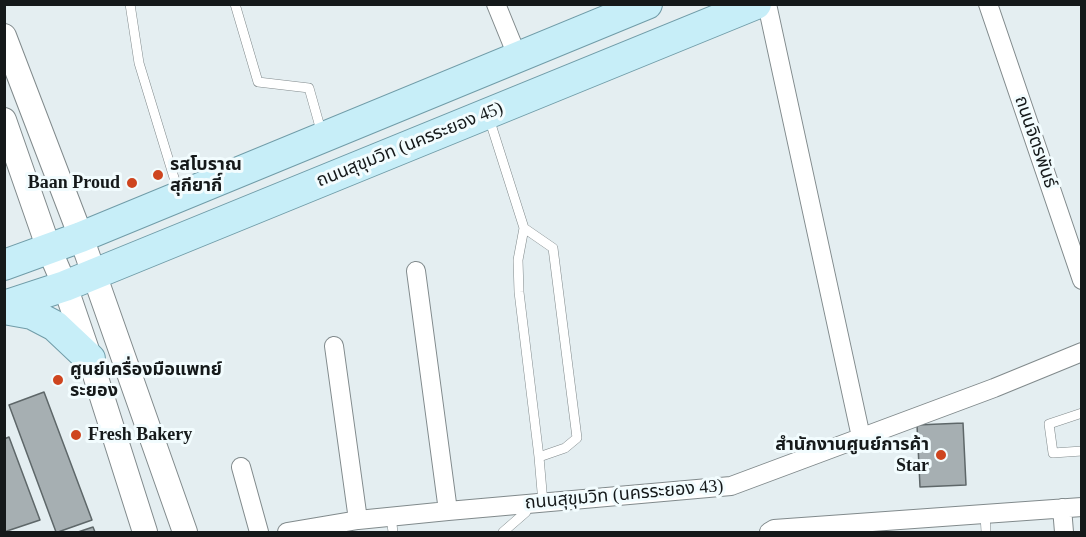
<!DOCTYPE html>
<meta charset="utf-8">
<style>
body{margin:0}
#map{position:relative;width:1086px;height:537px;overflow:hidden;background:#e4eef1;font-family:"Times New Roman",serif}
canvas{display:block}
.frame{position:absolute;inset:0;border:6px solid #15191a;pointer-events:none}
</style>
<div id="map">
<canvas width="1086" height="537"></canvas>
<div class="frame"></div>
</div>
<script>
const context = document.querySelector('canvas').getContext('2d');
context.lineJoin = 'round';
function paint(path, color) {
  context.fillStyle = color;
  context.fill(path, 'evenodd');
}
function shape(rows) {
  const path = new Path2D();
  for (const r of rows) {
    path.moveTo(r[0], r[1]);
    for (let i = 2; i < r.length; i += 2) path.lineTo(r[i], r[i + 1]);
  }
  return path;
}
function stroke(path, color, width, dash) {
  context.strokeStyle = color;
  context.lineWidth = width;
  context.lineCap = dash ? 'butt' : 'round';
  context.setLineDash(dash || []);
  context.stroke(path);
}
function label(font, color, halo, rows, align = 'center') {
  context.font = font + ' "Times New Roman","Noto Sans Thai",serif';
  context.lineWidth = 6;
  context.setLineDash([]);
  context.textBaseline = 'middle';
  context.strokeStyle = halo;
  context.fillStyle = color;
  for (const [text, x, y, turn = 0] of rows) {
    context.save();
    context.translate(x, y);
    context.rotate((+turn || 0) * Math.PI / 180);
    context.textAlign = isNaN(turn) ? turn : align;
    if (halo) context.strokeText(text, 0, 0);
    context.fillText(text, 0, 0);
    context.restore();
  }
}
const building = shape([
 [44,392,92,520,58,532,56,532,9,405,44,392],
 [963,423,966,485,920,487,917,425,963,423],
 [9,437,40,520,4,532,4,439,9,437],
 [93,527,95,532,78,532,93,527]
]);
const service = shape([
 [130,4,139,63,179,194],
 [235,4,258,82,309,88,322,134],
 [489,118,524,228,518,260,519,292,539,457,543,503],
 [524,228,553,248,577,438,565,448,539,457],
 [1082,413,1049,424,1053,453,1082,451],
 [985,514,986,532],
 [391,517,393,532],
 [503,532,526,512,527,504]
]);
const minor = shape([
 [496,4,518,58],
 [767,4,861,437],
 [988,4,1082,280],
 [416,271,448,511],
 [334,346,358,520],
 [241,467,259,532],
 [1062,508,1064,532],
 [287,532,358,520,448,511,731,486,994,388,1082,352],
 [769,532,774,529,1082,507]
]);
const tertiary = shape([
 [4,36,81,237,185,532],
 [4,120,49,249,65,286,90,359,145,532]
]);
const primary = shape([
 [4,265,81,237,647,4],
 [4,306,65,286,756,4],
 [4,309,32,314,55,326,90,359]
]);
const markers = [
 [158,175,6,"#ce451f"],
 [132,183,6,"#ce451f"],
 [58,380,6,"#ce451f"],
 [76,435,6,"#ce451f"],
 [941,455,6,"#ce451f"]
];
const streetNames = [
 ["ถนนจิตรพันธ์",1035,142,71],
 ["ถนนสุขุมวิท (นครระยอง 45)",410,145,-22],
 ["ถนนสุขุมวิท (นครระยอง 43)",624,495,-5]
];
const poiNames = [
 ["รสโบราณ",170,165],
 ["สุกียากี์",170,186],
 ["Baan Proud",120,183,"right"],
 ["ศูนย์เครื่องมือแพทย์",70,370],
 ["ระยอง",70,391],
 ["Fresh Bakery",88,435],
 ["สำนักงานศูนย์การค้า",929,445,"right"],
 ["Star",929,466,"right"]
];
paint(building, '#a6afb2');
stroke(building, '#5e6769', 1.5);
stroke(service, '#818a8c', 10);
stroke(minor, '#818a8c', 20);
stroke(tertiary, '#818a8c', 26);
stroke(primary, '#709ca8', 32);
stroke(service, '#fff', 9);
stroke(minor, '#fff', 18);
stroke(tertiary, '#fff', 24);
stroke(primary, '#c7eef8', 30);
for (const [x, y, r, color] of markers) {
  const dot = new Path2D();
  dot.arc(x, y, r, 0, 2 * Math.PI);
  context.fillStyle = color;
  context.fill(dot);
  stroke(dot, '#f2fcfe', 2);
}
label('18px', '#15191a', '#f2fcfe', streetNames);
label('bold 18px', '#15191a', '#f2fcfe', poiNames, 'left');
</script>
